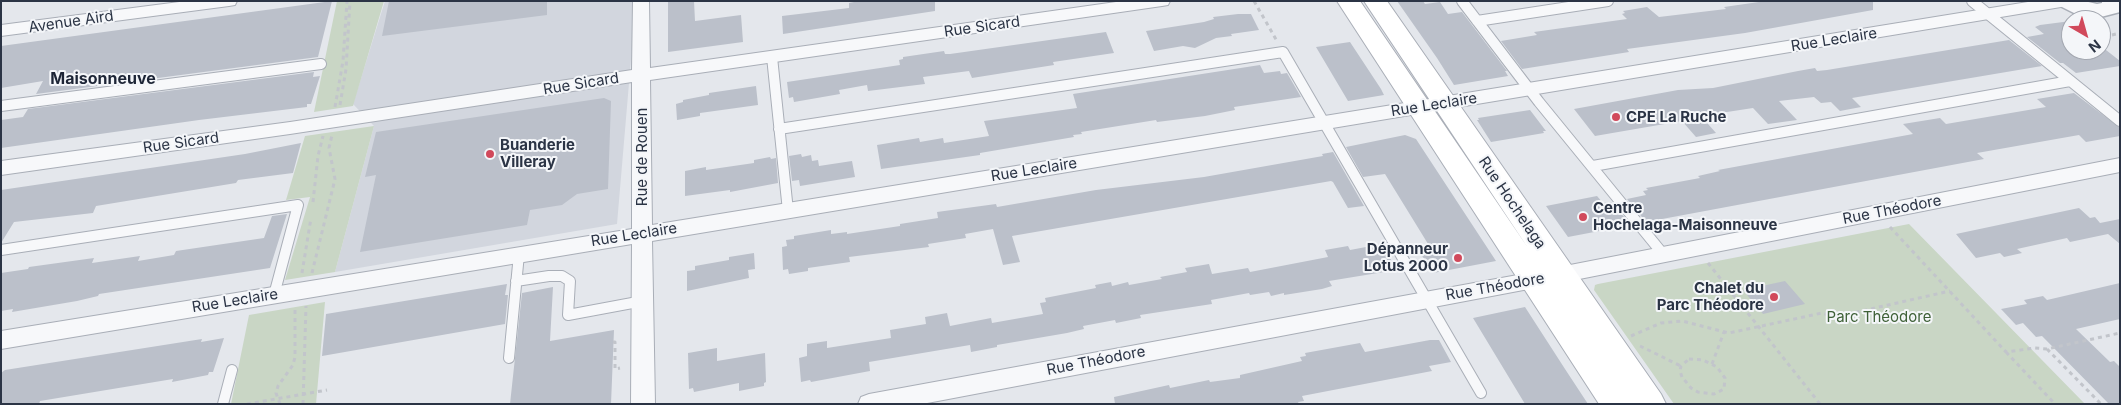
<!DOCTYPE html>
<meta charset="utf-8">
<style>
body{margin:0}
#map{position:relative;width:2121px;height:405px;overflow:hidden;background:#e4e7ec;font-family:Inter,sans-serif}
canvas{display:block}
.frame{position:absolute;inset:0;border:2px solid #2b3445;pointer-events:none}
.north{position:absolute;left:2061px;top:10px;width:50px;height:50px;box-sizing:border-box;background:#f4f6f9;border:1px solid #a4a8b1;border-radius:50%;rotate:142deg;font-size:14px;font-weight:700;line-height:20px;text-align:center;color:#2b3445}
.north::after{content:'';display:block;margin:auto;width:18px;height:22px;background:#d1495b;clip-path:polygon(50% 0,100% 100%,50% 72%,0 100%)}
</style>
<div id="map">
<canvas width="2121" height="405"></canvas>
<div class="frame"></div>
<div class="north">N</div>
</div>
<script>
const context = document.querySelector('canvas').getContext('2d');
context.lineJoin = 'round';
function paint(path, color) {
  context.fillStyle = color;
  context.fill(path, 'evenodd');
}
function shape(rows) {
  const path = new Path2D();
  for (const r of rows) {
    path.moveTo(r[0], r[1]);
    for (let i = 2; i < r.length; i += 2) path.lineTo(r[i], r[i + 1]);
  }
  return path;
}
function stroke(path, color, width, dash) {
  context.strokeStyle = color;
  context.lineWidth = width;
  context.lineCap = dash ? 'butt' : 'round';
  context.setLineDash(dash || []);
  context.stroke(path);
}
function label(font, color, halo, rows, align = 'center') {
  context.font = font + ' Inter,sans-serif';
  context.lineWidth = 4;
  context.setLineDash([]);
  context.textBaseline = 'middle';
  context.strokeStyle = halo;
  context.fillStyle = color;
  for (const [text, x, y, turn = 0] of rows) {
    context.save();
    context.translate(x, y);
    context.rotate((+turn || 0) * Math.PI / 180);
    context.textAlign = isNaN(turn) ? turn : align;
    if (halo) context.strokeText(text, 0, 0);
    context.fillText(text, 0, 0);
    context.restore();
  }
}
const built = shape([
 [385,1,636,1,617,224,335,272,374,126,353,104]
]);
const green = shape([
 [337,1,384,1,353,106,314,112],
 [374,126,335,272,285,280,310,197,286,200,305,136],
 [1909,224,2085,404,1674,404,1594,290,1595,285,1598,284],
 [325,302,316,404,231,404,249,315]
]);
const building = shape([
 [332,1,318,57,36,94,43,81,1,88,1,46],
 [389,1,547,1,547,15,382,36],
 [668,1,694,1,695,21,741,15,743,42,668,52],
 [859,1,935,1,935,11,783,34,782,16,849,8,849,3],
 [1397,1,1423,1,1425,4,1440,2,1448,14,1462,12,1507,71,1505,71,1508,76,1454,85,1437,58],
 [1766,1,1873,1,1873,10,1745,33,1627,49,1629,52,1522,69,1501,41,1537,35,1534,32,1627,19,1622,14,1625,13,1623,11,1647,7,1659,17,1726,9,1724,7],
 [1238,14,1251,14,1259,30,1231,34,1232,36,1216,38,1195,48,1183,46,1154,51,1146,31,1204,22,1214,19,1213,17],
 [2071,21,2071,50,2106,50,2120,61,2120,66,2076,73,2063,63,2060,63,2027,37,2044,34,2035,27,2040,25],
 [1106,32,1114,53,1053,62,1054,65,972,78,969,71,923,77,925,84,868,91,867,85,839,90,840,94,794,102,793,97,789,98,787,82,900,65,899,60,903,59,903,57,944,51,945,54,950,54],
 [2009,40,2042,66,1852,98,1861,107,1840,111,1831,102,1821,103,1814,97,1779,101,1797,120,1768,124,1753,108,1701,116,1716,133,1696,137,1682,121,1595,136,1574,109,1678,90,1713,88,1798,71,1815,68,1817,71,1827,70],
 [1350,42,1381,89,1384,95,1348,101,1316,47],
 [1260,65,1264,73,1280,71,1281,74,1287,73,1301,97,1234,107,1235,110,1205,116,1157,122,1156,120,1081,132,1082,134,1073,135,1074,137,980,153,980,155,881,169,877,145,919,138,920,142,943,138,944,143,989,136,984,121,1077,108,1073,94],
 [314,72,313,77,320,76,311,104,307,104,307,107,199,120,1,148,1,120,23,117,28,109],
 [756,86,758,105,700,113,700,116,677,120,676,104,683,102,683,100,709,95,709,93],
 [2074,93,2120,128,2120,136,2086,142,2079,135,1977,153,1984,159,1646,222,1627,199,1646,195,1643,191,1648,190,1646,188,1700,178,1698,176,1720,171,1718,170,1913,134,1903,124,1940,118,1946,124,2046,107,2037,99],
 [604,98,611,101,608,189,577,194,562,205,530,210,527,225,360,252,376,175,365,177,376,132],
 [1530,110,1546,131,1543,131,1544,133,1491,142,1477,120,1479,120,1478,118],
 [1405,135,1416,139,1496,261,1433,273,1421,254,1433,252,1385,174,1363,177,1346,147],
 [301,143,293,173,238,180,236,183,96,206,93,213,14,222,1,243,1,190,245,154],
 [1333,152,1364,206,1348,208,1333,182,1331,181,1012,236,1020,262,1003,265,993,229,965,234,966,238,928,244,929,247,849,257,850,262,808,268,808,271,789,274,788,269,783,270,782,247,787,246,786,240,794,239,794,236,831,230,831,234,847,232,847,234,900,226,900,224,938,218,937,212,996,204,997,207,1096,190,1204,177,1323,156,1322,154],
 [801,154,802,157,811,155,812,161,818,160,819,166,852,161,855,177,800,186,799,180,792,181,789,156],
 [770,157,771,159,776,158,778,183,730,192,730,190,685,196,685,171,706,167,706,170,754,163,754,160],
 [1597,196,1603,203,1611,202,1631,225,1568,237,1546,206],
 [2079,208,2090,218,2095,217,2100,223,2120,219,2120,244,2108,234,2070,242,2067,238,2017,249,2022,253,2004,257,2000,253,1976,258,1956,234],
 [287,214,270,268,99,294,98,296,77,301,12,312,13,309,1,311,1,273,28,269,29,267,94,258,92,263,140,256,138,261,174,255,176,251,264,238,272,216],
 [1382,244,1394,265,1388,267,1390,271,1329,281,1332,286,1322,289,1284,295,1284,293,1271,296,1269,292,1250,295,1249,293,1211,300,1212,304,1140,315,1141,318,1116,323,1115,320,1083,326,1084,329,1067,333,997,345,997,347,971,352,970,345,869,362,870,371,811,382,810,380,801,382,799,358,807,356,807,344,827,341,827,348,891,338,890,330,926,324,925,317,947,313,950,326,991,318,992,323,1043,314,1040,303,1046,302,1045,298,1096,288,1095,285,1111,282,1112,286,1128,282,1129,285,1162,279,1160,277,1187,272,1185,268,1209,264,1212,274,1248,268,1250,272,1328,257,1325,250,1348,246,1350,250],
 [754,253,755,269,748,270,749,278,687,291,687,271,695,270,695,266,729,260,729,257],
 [1785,281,1805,304,1763,314,1743,290],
 [2120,283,2120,319,2076,329,2110,362,2114,361,2120,367,2120,404,2109,404,2042,336,2036,337,2023,323,2016,325,2001,309,2027,304,2024,300,2043,296,2047,300],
 [507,284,505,295,508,295,505,324,322,356,326,314],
 [553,287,550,341,614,330,611,404,510,404,522,293],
 [1525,307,1565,369,1588,404,1525,404,1473,318],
 [224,338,213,372,209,372,208,375,172,382,173,379,40,401,39,404,1,404,1,373,5,370,202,339,201,342],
 [1430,340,1439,340,1451,362,1429,366,1432,371,1302,396,1304,401,1298,402,1299,404,1115,404,1114,397,1169,385,1170,388,1209,380,1210,382,1240,378,1240,375,1302,361,1300,357,1306,356,1305,353,1360,343,1365,352],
 [717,348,717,361,765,353,766,382,764,383,764,386,739,391,739,383,694,392,693,388,689,389,688,353]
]);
const path = shape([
 [1254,1,1277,41],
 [2112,35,2116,34],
 [340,105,346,69,350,1],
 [335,107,343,61,347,1],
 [313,202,318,156,323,136],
 [1890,227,2006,352,2035,348,2047,349,2120,333],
 [1708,263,1820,404],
 [302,273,311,218],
 [312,273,335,179,329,148,332,135],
 [1631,336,1661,323,1682,321,1729,333,1822,313,1835,317,1950,291],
 [613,342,615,342,615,369,620,368],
 [1640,346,1681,366],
 [2047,349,2101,404],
 [2006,352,2055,404],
 [1689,359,1703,360,1717,367,1725,378,1724,389,1714,394,1698,392,1691,388,1682,377,1680,371,1681,366,1689,359],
 [1712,364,1724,332],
 [247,404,327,390],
 [280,404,276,393,278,386,293,365,295,357,295,308],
 [303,404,306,306]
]);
const service = shape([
 [1462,1,1539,102,1663,254],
 [1972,1,2120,121],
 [1477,21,1608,1],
 [772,57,788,211],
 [1,106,321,64],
 [779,129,1283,52,1481,393],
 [1593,166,2070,81],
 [1,250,298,205,274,295],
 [516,281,549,276,562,276,570,281,568,315,643,301],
 [509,358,519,254],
 [223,404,232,370]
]);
const minor = shape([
 [187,1,237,1,235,5,229,6,1,36,1,25,187,1],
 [633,1,649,1,650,68,1123,1,1170,1,1168,5,1162,6,650,80,652,225,2034,1,2075,1,2073,5,2067,6,652,241,655,404,631,404,632,244,1,349,1,331,632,229,632,82,290,134,1,175,1,161,290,122,632,70,633,1],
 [2120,158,2120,172,1534,288,922,404,858,404,861,397,869,394,1534,272,2120,158]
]);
const tertiary = shape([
 [2057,1,2084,1,2097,4,2102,3,2102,1,2120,1,2120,12,2097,18,2074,13,2060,6,2057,1]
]);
const secondary = shape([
 [1337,1,1360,1,1528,248,1364,1,1387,1,1661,394,1666,404,1599,404,1337,1]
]);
const markers = [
 [1616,117,5,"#d1495b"],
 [490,154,5,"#d1495b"],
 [1583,217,5,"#d1495b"],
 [1458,258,5,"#d1495b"],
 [1774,297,5,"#d1495b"]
];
const streetNames = [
 ["Avenue Aird",71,22,-8],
 ["Rue Sicard",982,27,-8],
 ["Rue Leclaire",1834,40,-9],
 ["Rue Sicard",581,84,-9],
 ["Rue Leclaire",1434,105,-9],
 ["Rue Sicard",181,143,-8],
 ["Rue de Rouen",642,157,-90],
 ["Rue Leclaire",1034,170,-9],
 ["Rue Hochelaga",1512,203,56],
 ["Rue Théodore",1892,210,-11],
 ["Rue Leclaire",634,235,-9],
 ["Rue Théodore",1495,287,-10],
 ["Rue Leclaire",235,301,-9],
 ["Rue Théodore",1096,361,-11]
];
const poiNames = [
 ["CPE La Ruche",1626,117],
 ["Buanderie",500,145],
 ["Villeray",500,162],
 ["Centre",1593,208],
 ["Hochelaga-Maisonneuve",1593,225],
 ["Dépanneur",1448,249,"right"],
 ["Lotus 2000",1448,266,"right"],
 ["Chalet du",1764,288,"right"],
 ["Parc Théodore",1764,305,"right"]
];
const parkNames = [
 ["Parc Théodore",1879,317]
];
const neighbourhoodNames = [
 ["Maisonneuve",103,79]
];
paint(built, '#d2d6de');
paint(green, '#c9d6c5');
paint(building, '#bbc0ca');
stroke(service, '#a9aeb7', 12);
stroke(minor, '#a9aeb7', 2);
stroke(tertiary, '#a9aeb7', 3);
stroke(secondary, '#a9aeb7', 2);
stroke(path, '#c2c5cb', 3, [4, 4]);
stroke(service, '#f7f8fa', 10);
paint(minor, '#f7f8fa');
paint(tertiary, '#f7f8fa');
paint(secondary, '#fff');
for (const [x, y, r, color] of markers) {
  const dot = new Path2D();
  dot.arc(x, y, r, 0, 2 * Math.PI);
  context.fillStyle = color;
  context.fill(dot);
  stroke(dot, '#f4f6f9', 2);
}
label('15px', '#2b3445', '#f4f6f9', streetNames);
label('bold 15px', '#2b3445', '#f4f6f9', poiNames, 'left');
label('15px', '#3f6138', '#f4f6f9', parkNames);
label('bold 16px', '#1d2536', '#f4f6f9', neighbourhoodNames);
</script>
